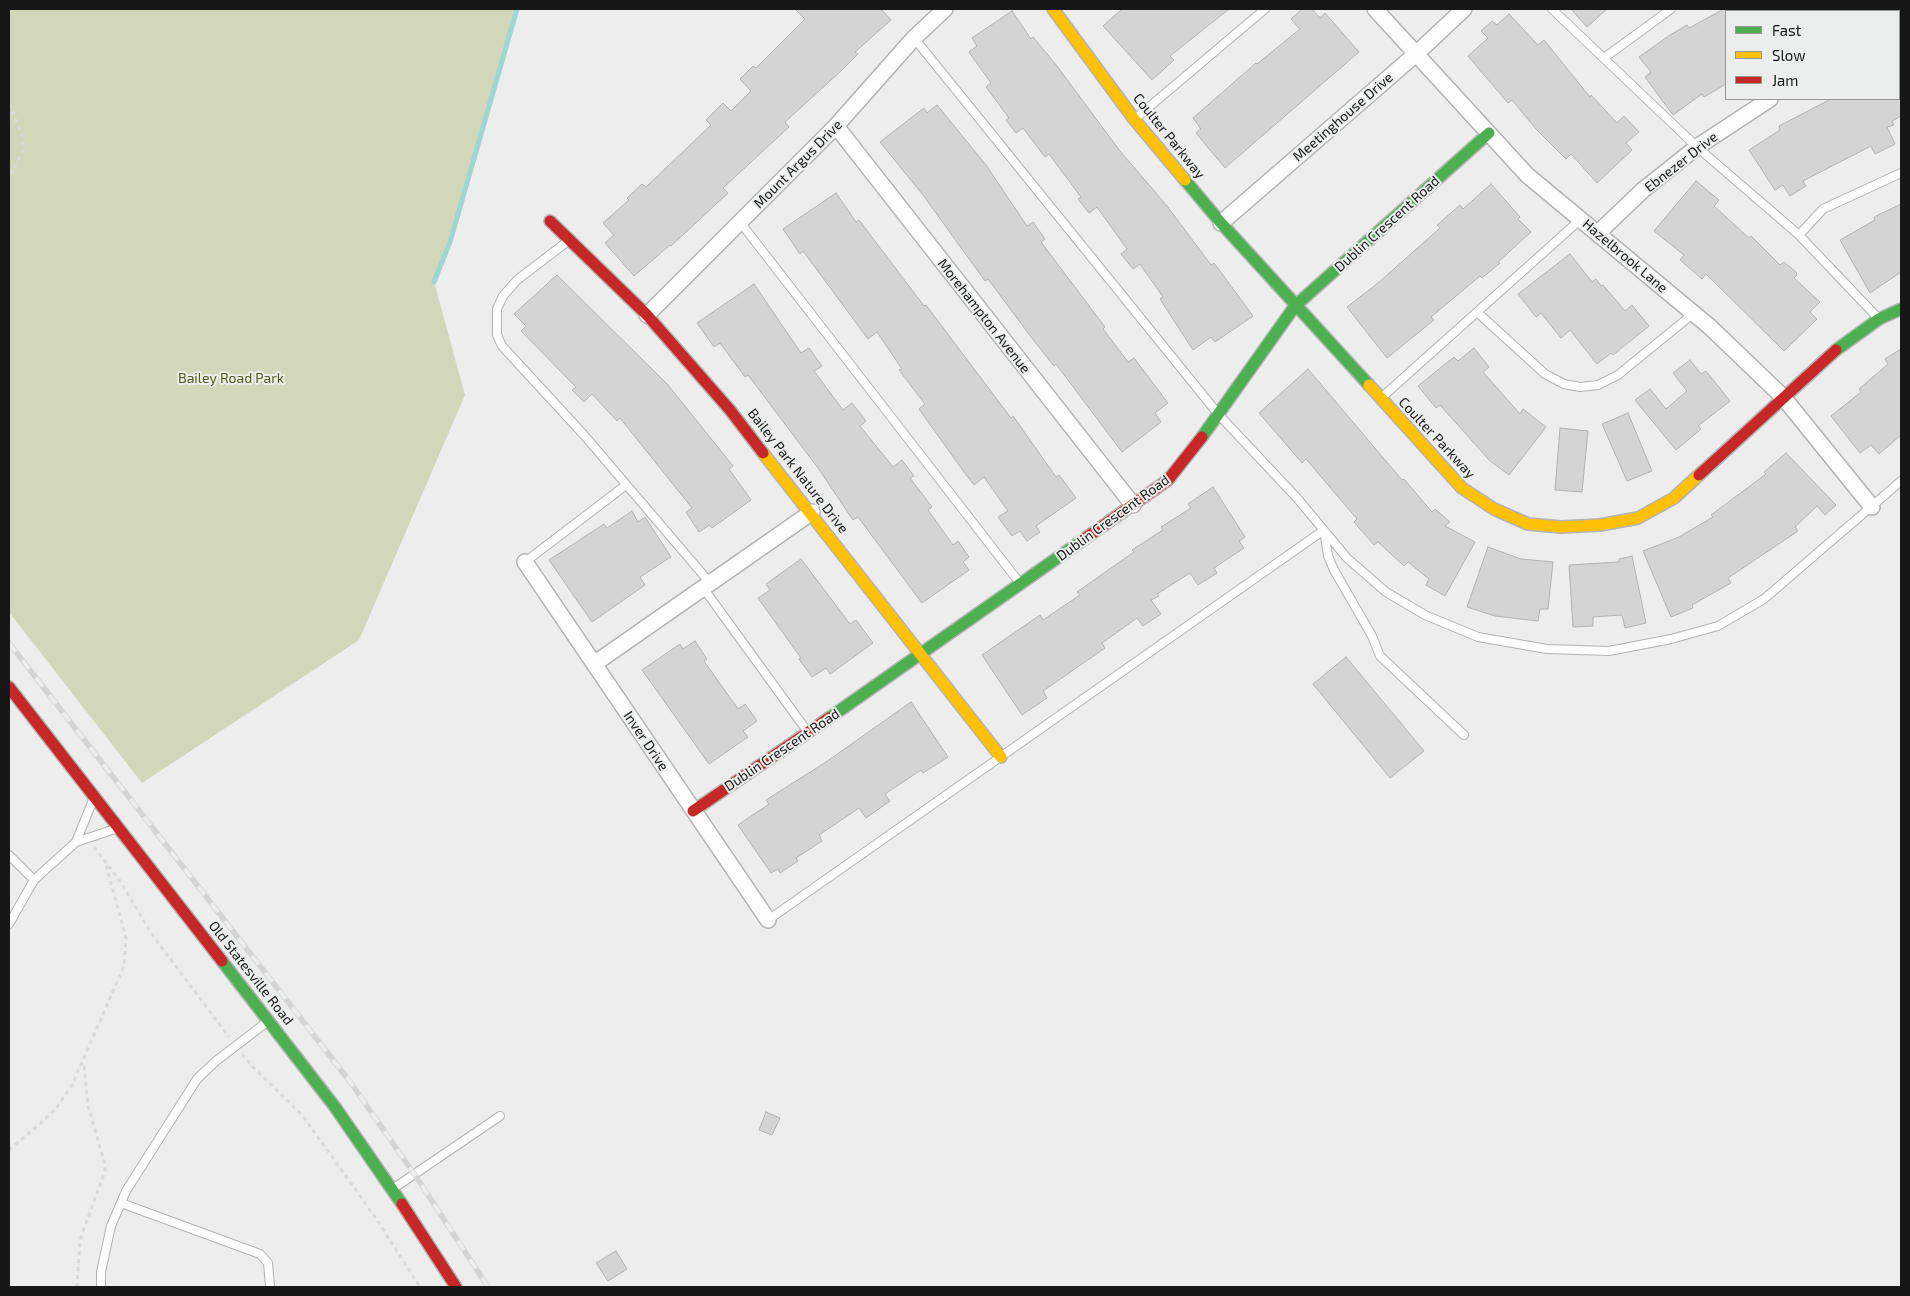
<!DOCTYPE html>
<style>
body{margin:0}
#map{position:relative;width:1910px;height:1296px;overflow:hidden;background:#ecedec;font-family:"Exo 2",sans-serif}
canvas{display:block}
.frame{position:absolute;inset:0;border:10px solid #161716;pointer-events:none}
.legend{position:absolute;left:1725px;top:10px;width:175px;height:90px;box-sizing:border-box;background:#ebeeec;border:1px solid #969896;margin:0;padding:6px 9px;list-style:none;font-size:15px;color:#161716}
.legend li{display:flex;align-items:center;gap:10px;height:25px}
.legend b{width:25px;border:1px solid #969896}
</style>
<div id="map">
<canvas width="1910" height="1296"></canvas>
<div class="frame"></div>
<ul class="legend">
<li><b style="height:6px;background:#4caf50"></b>Fast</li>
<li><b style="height:6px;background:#ffc107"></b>Slow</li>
<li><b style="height:6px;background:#c62828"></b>Jam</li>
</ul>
</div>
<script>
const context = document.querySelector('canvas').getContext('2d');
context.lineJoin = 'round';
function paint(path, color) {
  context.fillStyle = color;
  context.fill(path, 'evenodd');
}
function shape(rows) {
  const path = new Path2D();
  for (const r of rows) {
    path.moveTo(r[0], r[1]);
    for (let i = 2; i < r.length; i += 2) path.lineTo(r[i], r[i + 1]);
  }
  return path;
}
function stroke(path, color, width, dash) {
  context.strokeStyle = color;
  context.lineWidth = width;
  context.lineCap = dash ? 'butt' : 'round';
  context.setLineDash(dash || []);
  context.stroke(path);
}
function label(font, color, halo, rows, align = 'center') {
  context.font = font + ' "Exo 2",sans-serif';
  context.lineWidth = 4;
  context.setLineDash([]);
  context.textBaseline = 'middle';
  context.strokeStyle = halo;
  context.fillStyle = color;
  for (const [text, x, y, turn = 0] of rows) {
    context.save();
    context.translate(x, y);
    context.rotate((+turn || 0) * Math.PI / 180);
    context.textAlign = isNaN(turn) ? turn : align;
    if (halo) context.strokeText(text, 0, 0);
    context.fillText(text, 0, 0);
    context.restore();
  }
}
const green = shape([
 [9,9,517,9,450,242,434,282,465,395,359,640,142,783,9,612]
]);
const stream = shape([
 [434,282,450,242,517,9]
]);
const building = shape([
 [795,9,881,9,891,20,855,52,858,54,841,71,785,122,789,127,723,188,728,193,671,246,670,245,634,276,605,243,614,235,603,223,629,200,627,198,642,184,646,187,711,125,706,120,723,103,731,111,751,91,740,79,753,66,756,68,805,19,795,9],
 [1122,9,1229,9,1170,56,1174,60,1152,80,1103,26,1122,9],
 [1302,9,1312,9,1320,18,1325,13,1359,52,1225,168,1196,133,1201,129,1193,118,1256,63,1257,64,1300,29,1291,19,1302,9],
 [1571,9,1607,9,1587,27,1571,9],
 [1724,9,1726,9,1726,84,1704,97,1702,94,1673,115,1645,77,1651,72,1639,57,1670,35,1687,25,1689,28,1724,9],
 [1012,11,1031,39,1033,37,1057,66,1120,151,1167,206,1211,265,1214,263,1253,316,1215,342,1211,337,1193,350,1160,299,1163,297,1140,264,1133,269,1121,254,1127,249,1097,207,1089,213,1078,199,1081,197,1049,154,1045,157,1023,128,1016,133,1006,120,1009,118,986,87,991,83,969,52,977,46,972,38,1012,11],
 [1509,14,1538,45,1544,40,1590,97,1591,95,1617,123,1624,116,1639,132,1626,143,1632,150,1597,183,1571,154,1566,159,1536,129,1512,100,1508,103,1468,56,1488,38,1481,31,1492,21,1497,25,1509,14],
 [1831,99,1901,99,1901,116,1892,121,1894,125,1887,127,1895,144,1875,154,1871,146,1803,181,1806,186,1790,196,1783,185,1775,190,1749,150,1780,130,1779,126,1831,99],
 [937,105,986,165,1027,226,1033,222,1045,239,1041,242,1105,327,1103,329,1128,362,1134,358,1168,403,1155,413,1161,422,1122,452,1056,364,1054,366,1031,337,988,279,985,281,923,195,880,142,924,108,927,113,937,105],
 [1696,181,1719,200,1714,206,1749,238,1751,236,1780,265,1784,262,1796,272,1797,275,1794,278,1820,302,1810,312,1817,319,1784,351,1706,274,1702,279,1680,260,1684,255,1654,231,1696,181],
 [1491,184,1520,217,1518,219,1531,232,1498,262,1500,263,1482,278,1480,276,1431,317,1434,320,1387,358,1347,307,1378,283,1440,228,1437,225,1460,205,1463,209,1491,184],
 [836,193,856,222,859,220,924,306,926,305,1011,418,1013,416,1056,477,1059,475,1076,498,1036,526,1040,532,1027,541,1020,531,1012,536,998,517,1008,511,984,477,974,485,964,472,919,409,925,404,899,370,902,369,877,332,868,339,803,251,800,254,783,229,836,193],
 [1901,204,1901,272,1870,293,1840,240,1875,220,1874,217,1901,204],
 [1570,254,1592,282,1596,279,1601,286,1603,285,1625,311,1632,305,1649,326,1613,355,1611,353,1597,364,1570,330,1561,338,1541,313,1536,317,1518,294,1570,254],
 [557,275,668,385,733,466,729,469,751,500,712,528,709,525,699,532,686,512,692,508,620,418,617,421,592,394,584,402,572,390,576,387,521,331,526,326,514,314,557,275],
 [754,284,801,353,809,348,822,366,814,371,843,410,852,403,866,421,860,426,893,467,902,460,914,476,910,478,932,507,928,510,953,545,958,541,969,557,963,562,969,570,922,603,858,517,853,520,818,468,748,375,745,377,720,343,714,347,697,323,754,284],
 [1474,348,1489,367,1483,372,1520,414,1523,409,1546,427,1509,475,1490,461,1440,405,1436,408,1418,386,1454,357,1458,361,1474,348],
 [1901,349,1901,435,1879,454,1871,445,1860,453,1831,416,1861,392,1859,389,1888,364,1885,359,1901,349],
 [1690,360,1701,374,1706,371,1730,401,1698,426,1701,429,1676,450,1635,400,1650,389,1666,409,1687,391,1673,373,1690,360],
 [1308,369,1402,480,1404,479,1432,512,1435,509,1450,522,1445,526,1475,542,1445,596,1426,585,1429,579,1408,562,1404,566,1378,542,1374,545,1354,522,1357,519,1306,459,1302,463,1259,413,1308,369],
 [1628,413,1652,471,1627,481,1602,424,1628,413],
 [1560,428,1588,431,1582,492,1555,490,1560,428],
 [1786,453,1836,505,1825,515,1817,506,1795,527,1798,531,1728,578,1731,583,1692,605,1693,608,1671,617,1643,551,1679,537,1713,517,1711,515,1766,474,1764,472,1786,453],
 [1213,487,1245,537,1239,541,1244,548,1214,568,1217,573,1198,585,1190,573,1157,594,1159,596,1151,600,1161,614,1143,626,1137,618,1102,643,1105,648,1043,691,1047,698,1022,715,982,655,1040,615,1043,620,1080,595,1077,592,1134,552,1132,550,1163,530,1161,527,1191,508,1188,504,1213,487],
 [632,511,638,522,645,517,671,557,640,577,645,585,592,622,549,560,604,524,607,528,632,511],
 [1488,547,1521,559,1553,562,1548,609,1540,609,1538,621,1495,616,1467,607,1488,547],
 [1632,556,1646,623,1625,628,1622,615,1593,617,1593,626,1573,627,1569,565,1619,562,1619,559,1632,556],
 [801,559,850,624,856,620,873,643,830,674,826,668,812,677,799,659,801,658,758,598,770,590,766,584,801,559],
 [695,641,707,659,704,661,738,709,745,704,757,721,743,731,748,737,709,764,642,670,680,644,683,649,695,641],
 [1346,657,1424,751,1390,778,1313,684,1346,657],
 [911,702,948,757,923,773,921,770,885,794,890,801,866,818,859,808,819,835,822,841,796,858,798,861,780,873,778,869,771,873,738,825,769,804,766,800,826,762,911,702],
 [766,1112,780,1118,772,1135,759,1130,766,1112],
 [616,1251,627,1269,608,1281,596,1263,616,1251]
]);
const path = shape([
 [9,104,22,134,23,151,9,178],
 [94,847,120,881,153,936,229,1037],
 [242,1054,252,1066,302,1115,375,1217,420,1287],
 [9,1150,42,1122,57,1107,72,1085,124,966,126,938,106,865],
 [77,1287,80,1240,105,1171,104,1161,88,1106,84,1065]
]);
const lane = shape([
 [1552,9,1697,147,1799,235,1878,318],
 [914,38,1219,415,1297,498,1347,558,1386,592,1425,615,1478,637,1547,649,1609,651,1671,639,1718,626,1764,599,1901,481],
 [1604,58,1671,9],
 [1136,118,1265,9],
 [740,222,1019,582],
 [1799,235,1823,209,1901,173],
 [568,241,517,280,503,296,497,309,497,335,502,346,584,435,711,584],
 [1477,312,1545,374,1564,384,1580,387,1598,385,1618,375,1694,313],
 [1381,398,1581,219],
 [525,562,626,485],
 [704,589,807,731],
 [76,842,93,800],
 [9,855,34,880,76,842,115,829],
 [768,920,1324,530,1328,556,1334,570,1372,636,1380,656,1464,735],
 [9,924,34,880],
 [394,1188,500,1116],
 [121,1203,260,1254,268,1263,270,1287],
 [101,1287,101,1272,111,1226,126,1191,197,1079,216,1061,267,1022]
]);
const street = shape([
 [1375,9,1527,175,1710,327,1783,397,1872,507],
 [1899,35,1901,34],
 [836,126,1133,505],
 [1221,223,1417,53,1464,9],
 [1598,233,1643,190,1697,147,1770,99],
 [647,315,836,126,914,38,945,9],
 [525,562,768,920],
 [594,664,812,512]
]);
const fast = shape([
 [1185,180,1221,223,1369,385],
 [1836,350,1879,319,1901,309],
 [1202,437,1295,306,1489,133],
 [829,718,1080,542],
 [222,961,335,1107,402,1204]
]);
const slow = shape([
 [1053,9,1134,119,1185,180],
 [1369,385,1462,488,1494,509,1528,524,1561,527,1600,525,1638,518,1674,498,1699,475],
 [763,453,1001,757]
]);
const jam = shape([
 [550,221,647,315,730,410,763,453],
 [1699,475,1836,350],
 [1080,542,1168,480,1202,437],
 [9,687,222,961],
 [693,811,829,718],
 [402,1204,456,1287]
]);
const rail = shape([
 [9,643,351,1083,417,1178,488,1287]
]);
const streetNames = [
 ["Meetinghouse Drive",1343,117,-41],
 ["Coulter Parkway",1169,136,51],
 ["Ebnezer Drive",1681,162,-38],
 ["Mount Argus Drive",798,164,-45],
 ["Dublin Crescent Road",1387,224,-42],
 ["Hazelbrook Lane",1625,256,40],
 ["Morehampton Avenue",984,316,52],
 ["Coulter Parkway",1437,438,47],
 ["Bailey Park Nature Drive",798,471,52],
 ["Dublin Crescent Road",1113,518,-36],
 ["Inver Drive",646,741,56],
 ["Dublin Crescent Road",782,750,-34],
 ["Old Statesville Road",251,973,52]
];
const parkNames = [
 ["Bailey Road Park",231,378]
];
paint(green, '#d2d7ba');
stroke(stream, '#9dd7d2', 5);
paint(building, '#d3d4d3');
stroke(building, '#b1b2b1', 1);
stroke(lane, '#b2b3b2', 10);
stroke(street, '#b2b3b2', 18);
stroke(fast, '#b2b3b2', 14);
stroke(slow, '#b2b3b2', 14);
stroke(jam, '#b2b3b2', 14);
stroke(path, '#d8d9d8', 3, [4, 4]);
stroke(lane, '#fcfcfc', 8);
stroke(street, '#fcfcfc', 15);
stroke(fast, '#4caf50', 11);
stroke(slow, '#ffc107', 11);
stroke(jam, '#c62828', 11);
stroke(rail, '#d3d4d3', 5.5);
stroke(rail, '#ebeeec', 4, [11]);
label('14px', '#161716', '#ebeeec', streetNames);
label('14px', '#545b18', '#ebeeec', parkNames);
</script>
